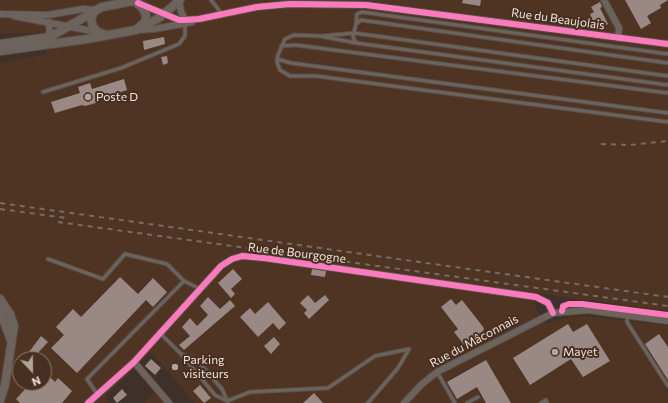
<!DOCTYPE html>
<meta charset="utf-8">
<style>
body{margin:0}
#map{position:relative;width:668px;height:403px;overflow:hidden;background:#3f3129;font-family:Commissioner,sans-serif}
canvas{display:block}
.north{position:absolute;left:12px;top:351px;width:40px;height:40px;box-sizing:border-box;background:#472f21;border:1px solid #8b766a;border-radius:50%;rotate:158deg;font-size:11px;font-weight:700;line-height:16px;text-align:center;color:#f0e0d7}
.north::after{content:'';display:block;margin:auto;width:14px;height:18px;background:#b2a39a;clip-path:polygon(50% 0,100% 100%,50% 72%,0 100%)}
</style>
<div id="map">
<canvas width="668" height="403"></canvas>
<div class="north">N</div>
</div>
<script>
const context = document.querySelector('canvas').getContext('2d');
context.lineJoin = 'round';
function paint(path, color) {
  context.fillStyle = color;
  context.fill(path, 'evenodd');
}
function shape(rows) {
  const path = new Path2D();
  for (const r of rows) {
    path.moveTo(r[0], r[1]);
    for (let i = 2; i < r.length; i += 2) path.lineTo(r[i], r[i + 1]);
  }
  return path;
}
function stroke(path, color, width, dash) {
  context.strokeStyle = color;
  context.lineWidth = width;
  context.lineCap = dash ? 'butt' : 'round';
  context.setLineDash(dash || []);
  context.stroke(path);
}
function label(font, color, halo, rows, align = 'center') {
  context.font = font + ' Commissioner,sans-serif';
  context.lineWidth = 4;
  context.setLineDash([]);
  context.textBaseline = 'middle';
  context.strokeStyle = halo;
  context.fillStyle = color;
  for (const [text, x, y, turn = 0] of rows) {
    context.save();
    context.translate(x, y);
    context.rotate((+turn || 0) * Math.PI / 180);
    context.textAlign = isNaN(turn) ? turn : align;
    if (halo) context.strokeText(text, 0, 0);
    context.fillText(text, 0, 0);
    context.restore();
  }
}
const built = shape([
 [0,0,668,0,668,311,233,252,262,262,535,300,537,310,546,324,569,317,590,316,668,326,668,403,195,403,151,352,105,397,110,403,0,403,0,63,47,54,40,30,37,33,0,34],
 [20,359,44,359,44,383,20,383],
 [159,388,172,403,143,403]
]);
const building = shape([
 [463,0,481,0,480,6,462,3],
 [625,0,668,0,660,5,661,8,647,16,651,23,641,29],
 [600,2,602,7,600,8,608,24,601,27,597,19,593,21,590,14,594,12,591,7],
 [164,37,165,44,144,50,143,41],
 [167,56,168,63,163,65,161,57],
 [124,79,127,90,97,100,96,103,85,106,82,105,55,113,51,102,80,93,78,87,90,83,92,89],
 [233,269,242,279,231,289,235,294,231,298,218,283],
 [312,269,326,271,325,277,311,275],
 [120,277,138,294,153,278,167,292,153,307,146,300,77,373,51,348,64,335,56,327,73,309,81,317],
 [308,295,315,303,325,295,329,300,309,319,304,313,307,310,300,303],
 [208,297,220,309,230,300,235,306,184,350,179,345,190,336,182,327,190,318,197,326,208,315,200,306],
 [451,299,456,305,462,300,484,328,483,331,465,346,454,332,458,329,441,307],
 [268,302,286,323,279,330,273,323,258,337,240,317,250,308,255,314],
 [568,324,573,332,587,324,610,361,583,377,571,359,530,385,513,358],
 [659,334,668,347,668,380,645,344],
 [41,336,48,342,34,357,29,352],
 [274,337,280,344,271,354,264,346],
 [151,359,161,368,155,375,145,366],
 [486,360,511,403,486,403,477,387,457,399,447,382],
 [44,371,55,382,58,378,72,391,62,403,20,403,16,399,31,383,44,383],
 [200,385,211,398,204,403,193,391],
 [122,389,127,395,117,403,113,398],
 [314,393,323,403,303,403]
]);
const service = shape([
 [211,0,222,14],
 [356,24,357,14,362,12,668,54],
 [323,36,354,33,668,76],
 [356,43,320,36,294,35,285,39,278,55,277,62,280,70,290,76,316,76,668,122],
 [281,46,295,45,668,93],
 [277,59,291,63,668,113],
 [668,63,361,20,356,24,353,37,356,43,668,85],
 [43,92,121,68,179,44,185,36,185,24],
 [48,259,103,279,125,254,167,264,184,281,200,289],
 [628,315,627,322,668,386],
 [160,333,181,354,215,395,227,401,250,392,328,388,375,356,409,349,398,368,368,403],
 [181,354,196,359,222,389,228,403],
 [437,372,455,403],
 [97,394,87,379,184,281],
 [467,403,478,397],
 [541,403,546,400,547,403]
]);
const minor = shape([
 [604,0,619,28,618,38],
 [179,1,181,11,185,20],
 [140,4,179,20,185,20,199,19,257,7,290,4,366,5,668,44],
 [0,14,48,15,83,9,95,10],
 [14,16,97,32],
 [49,22,50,37],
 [138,30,154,29,192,22],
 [134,362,169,403],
 [88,403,134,362,221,266,232,259,242,256,264,258,536,297,548,303,553,313],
 [404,403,422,384,437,372,553,313,588,310,668,321]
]);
const secondary = shape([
 [95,10,91,19,93,27,98,32,106,35],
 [140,28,159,18,180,0],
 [0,44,50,37,102,7,138,0],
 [0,51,87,39,136,30,145,22,146,15,142,7,134,1],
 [0,299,10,314,14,326,5,385,0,400],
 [0,311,11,340]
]);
const rail = shape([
 [601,144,630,145,668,141],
 [0,203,668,297],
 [0,209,66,218],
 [58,222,668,306]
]);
const cycleway = shape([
 [138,3,179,20,185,20,199,19,257,7,290,4,366,5,668,44],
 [562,311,563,306,569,304,582,304,668,315],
 [88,403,134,362,221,266,232,259,242,256,264,258,536,297,548,303,553,313]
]);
const markers = [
 [88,97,4,"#b2a39a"],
 [555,352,4,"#b2a39a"],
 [175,367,4,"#b2a39a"]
];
const streetNames = [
 ["Rue du Beaujolais",558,19,8],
 ["Rue de Bourgogne",297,253,7],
 ["Rue du Mâconnais",474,341,-28]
];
const poiNames = [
 ["Poste D",96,97],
 ["Mayet",563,352],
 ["Parking",183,360],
 ["visiteurs",183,374]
];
paint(built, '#4f3423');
paint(building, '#998884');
stroke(service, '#594d46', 5);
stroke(minor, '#594d46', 8);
stroke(secondary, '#594d46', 10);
stroke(service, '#6d635d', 3);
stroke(minor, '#6d635d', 6);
stroke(secondary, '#6d635d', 8);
stroke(rail, '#766c65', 2, [5, 5]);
stroke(cycleway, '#fd7abc', 6);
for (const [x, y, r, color] of markers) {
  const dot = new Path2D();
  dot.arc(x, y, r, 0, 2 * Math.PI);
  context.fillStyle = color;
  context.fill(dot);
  stroke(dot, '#472f21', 1.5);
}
label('12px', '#f0e0d7', '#472f21', streetNames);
label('12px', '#f0e0d7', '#472f21', poiNames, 'left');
</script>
